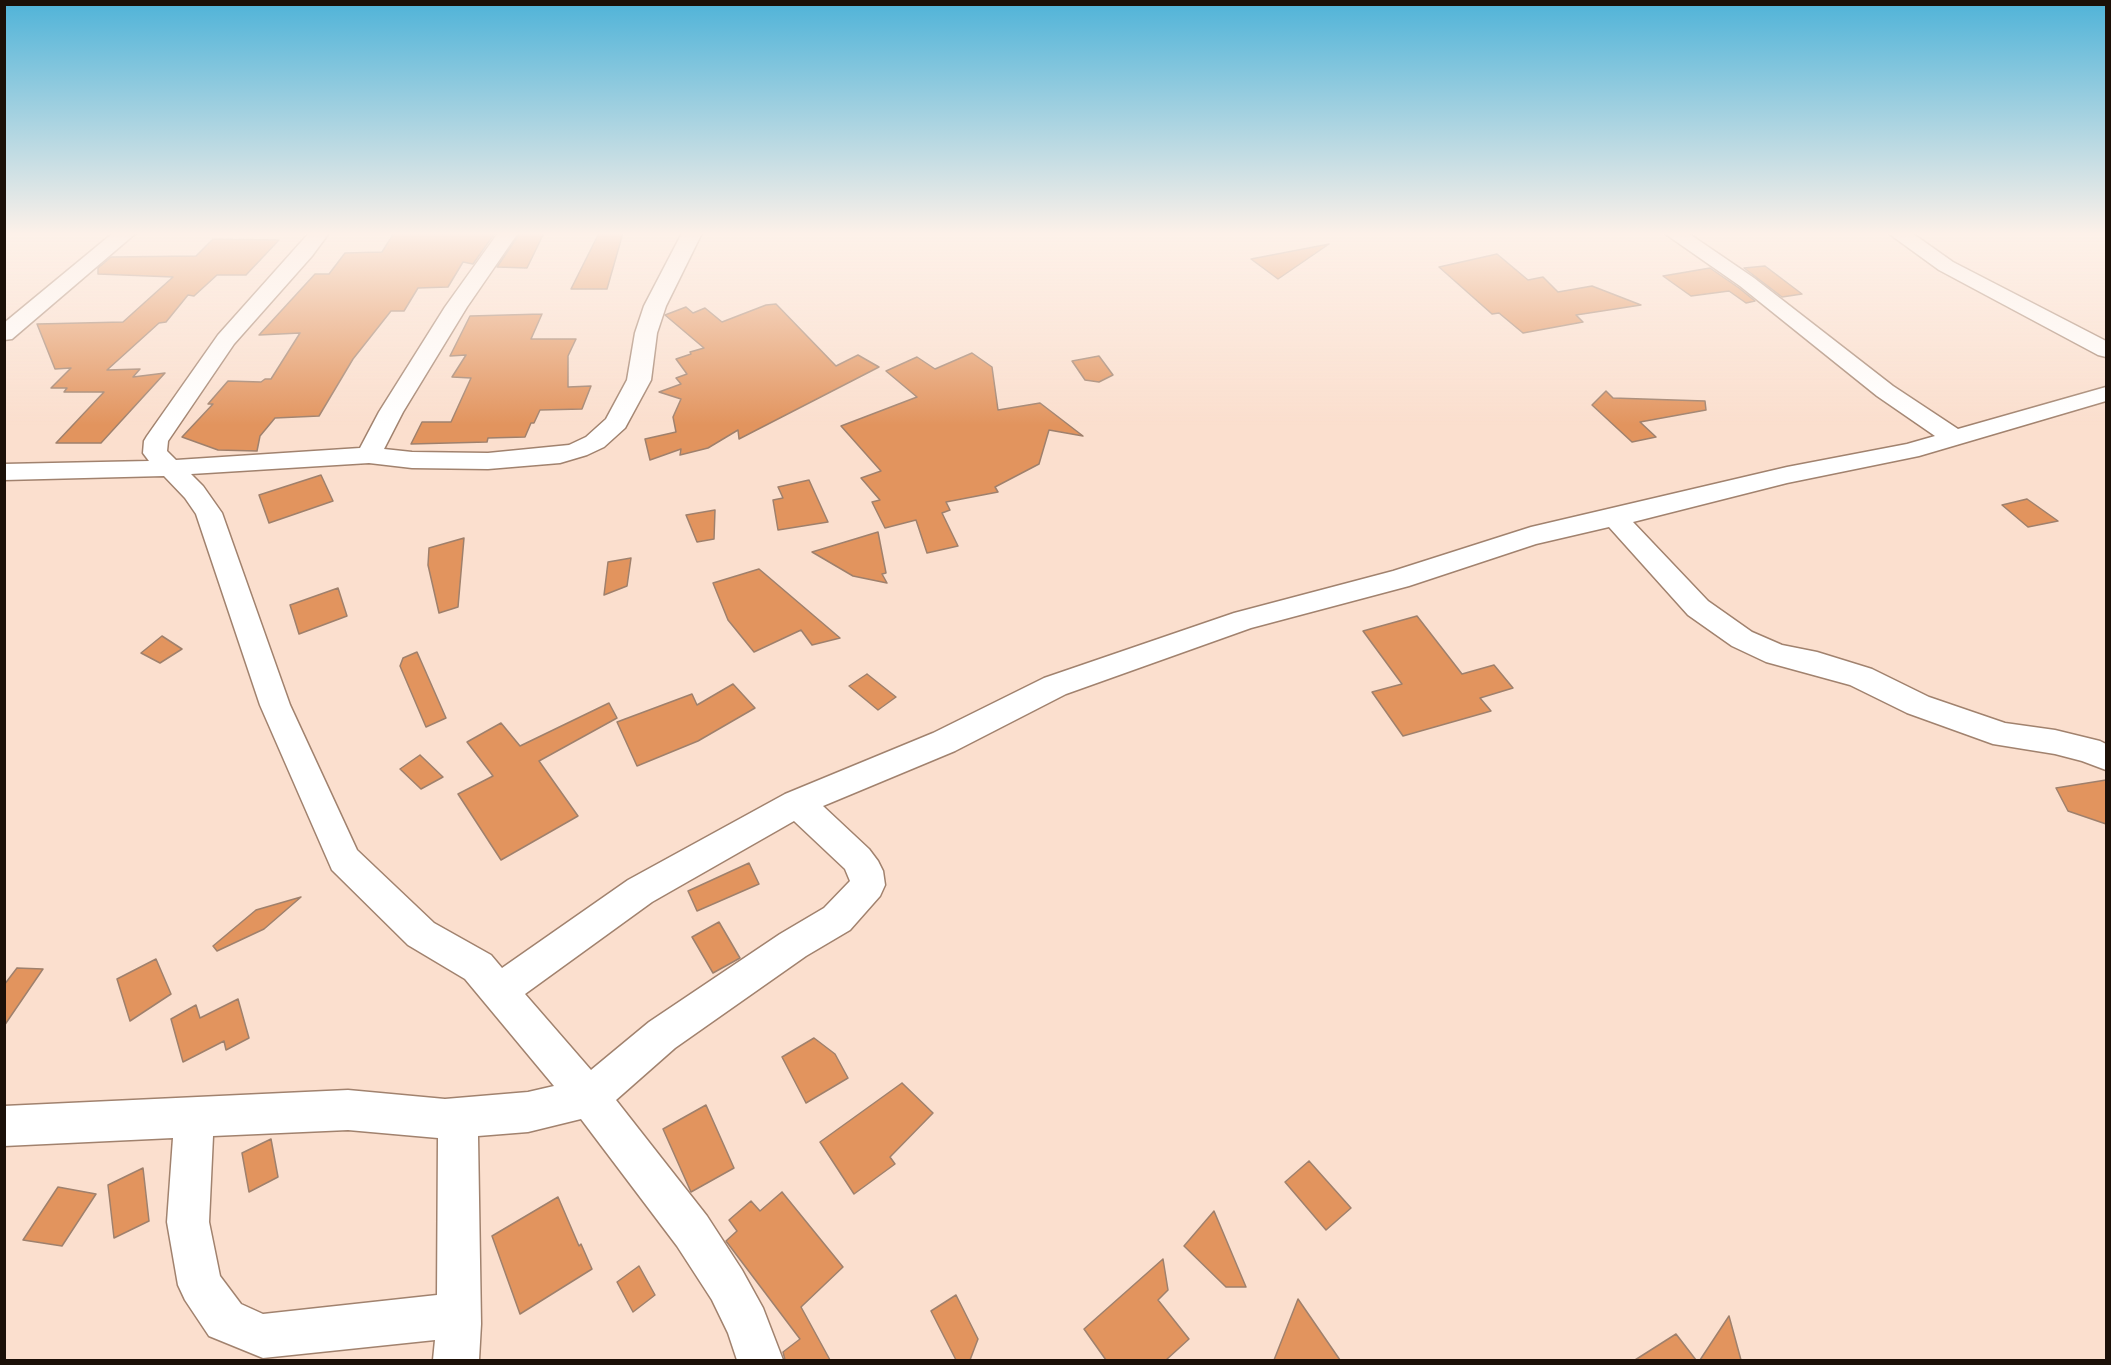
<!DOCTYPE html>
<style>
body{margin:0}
#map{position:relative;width:2111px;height:1365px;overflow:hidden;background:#fbdfce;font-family:"Space Grotesk",sans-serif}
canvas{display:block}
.frame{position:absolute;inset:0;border:6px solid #1b1008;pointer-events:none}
</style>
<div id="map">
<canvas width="2111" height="1365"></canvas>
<div class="frame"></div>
</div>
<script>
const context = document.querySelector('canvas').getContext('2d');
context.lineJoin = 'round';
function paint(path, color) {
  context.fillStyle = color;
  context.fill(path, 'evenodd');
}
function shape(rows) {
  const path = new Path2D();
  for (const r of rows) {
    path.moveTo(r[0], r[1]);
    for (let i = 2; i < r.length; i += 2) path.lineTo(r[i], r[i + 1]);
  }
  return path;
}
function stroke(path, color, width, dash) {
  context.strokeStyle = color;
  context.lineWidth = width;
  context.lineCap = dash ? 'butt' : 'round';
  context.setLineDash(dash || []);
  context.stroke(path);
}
const building = shape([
 [394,233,495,233,473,264,463,262,448,287,418,288,404,311,391,311,353,359,319,416,275,418,260,436,257,451,218,450,182,437,213,404,208,404,228,381,261,382,265,379,271,379,300,333,259,335,315,274,329,274,345,253,382,252,394,233],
 [520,233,544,233,527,268,497,267,520,233],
 [599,233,623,233,607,289,571,289,599,233],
 [213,239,279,240,246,275,217,275,194,296,188,295,166,322,159,323,107,370,140,369,133,377,165,373,101,443,56,443,104,392,64,392,67,388,51,388,71,368,55,369,37,324,123,322,173,277,98,274,98,268,111,257,196,256,213,239],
 [1329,244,1278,279,1251,259,1329,244],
 [1497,254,1528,280,1543,277,1558,292,1592,286,1641,305,1576,315,1583,322,1523,333,1499,313,1492,314,1439,267,1497,254],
 [1765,266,1802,294,1782,297,1744,268,1765,266],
 [1710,268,1739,288,1755,301,1746,303,1729,291,1691,296,1663,276,1710,268],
 [776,304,836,366,858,355,879,367,739,439,738,430,708,448,680,455,681,449,650,460,645,439,676,432,673,417,681,399,659,392,681,384,676,378,687,374,676,359,691,354,690,352,704,348,665,315,686,307,693,313,705,308,722,322,766,305,776,304],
 [542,314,531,339,576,339,568,356,568,387,591,386,582,409,540,410,534,423,531,423,525,437,488,438,487,442,411,444,422,422,451,422,471,378,452,377,466,355,450,356,470,316,542,314],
 [972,353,992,367,998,410,1040,403,1083,436,1049,430,1039,464,995,487,998,492,946,502,950,510,942,513,958,546,927,553,916,520,885,528,872,502,880,500,861,478,881,471,841,426,917,397,886,371,917,357,935,369,972,353],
 [1099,356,1113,375,1099,382,1085,380,1072,361,1099,356],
 [1606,391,1613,398,1705,401,1706,410,1640,422,1656,437,1632,442,1592,405,1606,391],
 [321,475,333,501,269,523,259,495,321,475],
 [809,480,828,522,778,530,773,500,783,498,778,487,809,480],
 [2027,499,2058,521,2028,527,2002,505,2027,499],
 [715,510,714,539,697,542,686,515,715,510],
 [878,532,886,573,882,574,887,583,853,576,812,552,878,532],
 [464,538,458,607,439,613,428,565,429,548,464,538],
 [631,558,627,586,604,595,608,562,631,558],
 [759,569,779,586,840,638,812,645,801,630,754,652,728,620,713,583,759,569],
 [338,588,347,616,299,634,290,605,338,588],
 [1417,616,1462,674,1494,665,1513,688,1480,698,1491,711,1403,736,1372,692,1402,684,1363,631,1417,616],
 [162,636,182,649,160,663,141,653,162,636],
 [417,652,446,718,426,727,400,666,403,658,417,652],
 [867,674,896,697,878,710,849,686,867,674],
 [733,684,755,708,698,741,637,766,617,722,692,694,697,705,733,684],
 [609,703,617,718,539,761,578,816,501,860,458,794,493,776,467,742,501,723,520,746,609,703],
 [420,755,443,777,421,789,400,769,420,755],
 [2106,780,2106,824,2068,811,2056,788,2106,780],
 [749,863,759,884,697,911,688,891,749,863],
 [301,897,264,929,217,951,213,946,256,910,301,897],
 [719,922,740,958,713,973,692,937,719,922],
 [156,959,171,994,130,1021,117,979,156,959],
 [17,968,43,969,4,1026,4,985,17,968],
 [238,999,249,1038,226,1050,224,1041,183,1062,171,1019,196,1005,200,1018,238,999],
 [814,1038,835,1054,848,1078,806,1103,782,1057,814,1038],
 [902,1083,933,1113,890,1157,895,1164,854,1194,820,1142,902,1083],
 [706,1105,734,1168,691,1192,663,1129,706,1105],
 [271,1139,278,1177,249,1192,242,1153,271,1139],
 [1309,1161,1351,1208,1326,1230,1285,1182,1309,1161],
 [143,1168,149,1221,114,1238,108,1185,143,1168],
 [58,1187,96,1194,62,1246,23,1240,58,1187],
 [782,1192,843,1267,801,1307,830,1360,785,1360,783,1352,800,1339,726,1241,737,1231,729,1220,751,1201,760,1211,782,1192],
 [558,1197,579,1246,581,1244,592,1269,520,1314,492,1236,558,1197],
 [1214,1211,1246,1287,1226,1287,1184,1246,1214,1211],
 [1163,1259,1168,1290,1158,1300,1189,1339,1166,1360,1106,1360,1084,1329,1163,1259],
 [639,1266,655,1295,633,1312,617,1282,639,1266],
 [956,1295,978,1339,970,1360,956,1360,931,1311,956,1295],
 [1298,1299,1340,1360,1274,1360,1298,1299],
 [1729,1316,1741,1360,1700,1360,1729,1316],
 [1676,1334,1696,1360,1635,1360,1676,1334]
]);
const street = shape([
 [113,233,136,233,12,339,4,340,4,323,113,233],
 [309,233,329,233,312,256,234,344,168,441,167,451,176,460,360,448,379,412,445,307,498,233,518,233,467,307,403,412,384,449,412,452,488,453,569,445,586,437,606,419,627,380,635,333,644,306,682,233,702,233,666,306,657,333,651,380,625,428,604,447,587,455,560,463,488,469,412,468,369,463,191,474,203,486,222,513,290,705,357,850,434,923,491,955,502,968,628,880,785,794,933,733,1044,678,1234,613,1393,571,1531,527,1787,467,1907,444,1935,436,1877,396,1740,286,1664,233,1688,233,1754,278,1893,386,1958,429,2106,387,2106,401,1919,456,1787,483,1633,522,1708,601,1752,632,1782,645,1817,652,1872,669,1929,697,2005,723,2055,730,2100,741,2106,744,2106,770,2082,761,2055,754,1993,744,1907,713,1850,685,1766,662,1732,646,1688,615,1609,527,1536,544,1409,586,1251,628,1066,694,955,751,823,806,869,849,878,861,883,871,885,885,880,896,850,930,806,956,675,1048,616,1100,707,1216,742,1270,763,1308,783,1360,737,1360,728,1333,712,1300,677,1246,581,1119,528,1132,478,1136,481,1324,479,1360,433,1360,435,1340,263,1358,209,1336,185,1300,178,1285,167,1222,173,1138,4,1146,4,1106,348,1090,445,1099,528,1092,554,1086,465,979,408,945,332,870,260,705,196,514,185,498,164,476,4,480,4,464,149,461,143,453,144,441,147,436,218,335,309,233],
 [794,821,845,869,850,881,824,908,780,934,649,1022,591,1070,525,994,652,902,794,821],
 [348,1130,438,1138,437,1295,263,1314,241,1304,220,1276,209,1222,213,1136,348,1130],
 [1888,233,1912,233,1953,262,2106,341,2106,357,2098,355,1939,270,1888,233]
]);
paint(building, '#e2945e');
stroke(building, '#9f806c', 1.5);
stroke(street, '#a1826e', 3);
paint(street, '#fff');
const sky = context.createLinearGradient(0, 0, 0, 425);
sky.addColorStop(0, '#4fb3d8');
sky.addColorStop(0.55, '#fdf1e9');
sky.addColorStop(1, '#fdf1e900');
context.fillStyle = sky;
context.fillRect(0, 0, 2111, 425);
</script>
